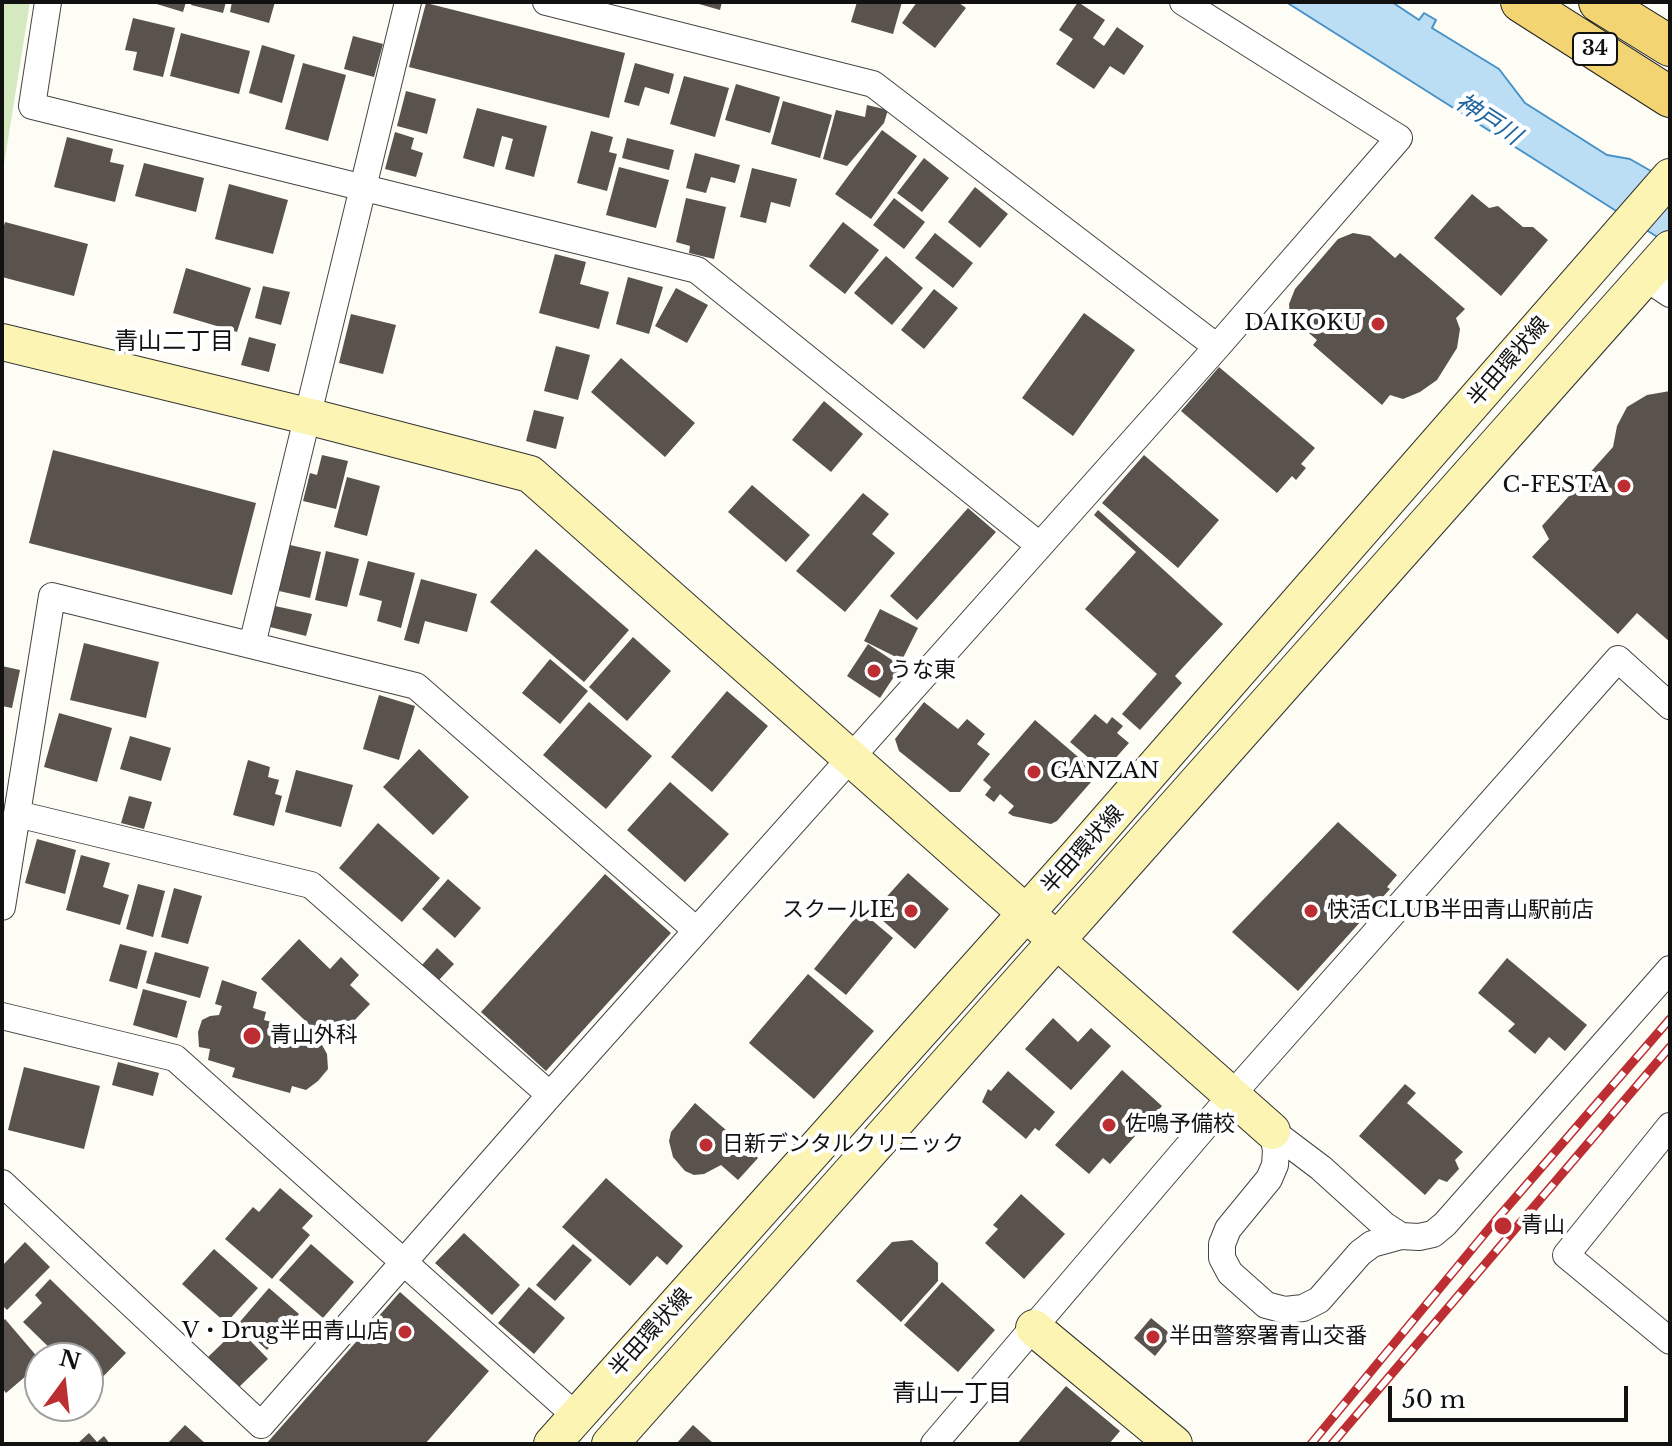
<!DOCTYPE html>
<meta charset="utf-8">
<style>
body{margin:0}
#map{position:relative;width:1672px;height:1446px;overflow:hidden;background:#fefdf5;font-family:"Libre Baskerville",serif}
canvas{display:block}
.frame{position:absolute;inset:0;border:4px solid #111;pointer-events:none}
.north{position:absolute;left:24px;top:1342px;width:80px;height:80px;box-sizing:border-box;background:#fff;border:2px solid #a0a0a0;border-radius:50%;rotate:15deg;font-size:22px;font-weight:700;line-height:32px;text-align:center;color:#111}
.north::after{content:'';display:block;margin:auto;width:28px;height:36px;background:#bc2e32;clip-path:polygon(50% 0,100% 100%,50% 72%,0 100%)}
.scale{position:absolute;left:1388px;top:1386px;width:240px;height:36px;box-sizing:border-box;border:4px solid #111;border-top:0;padding-left:10px;font-size:24px;line-height:28px;white-space:nowrap;color:#111;-webkit-text-stroke:6px #fff;paint-order:stroke}
</style>
<div id="map">
<canvas width="1672" height="1446"></canvas>
<div class="frame"></div>
<div class="north">N</div>
<div class="scale">50 m</div>
</div>
<script>
const context = document.querySelector('canvas').getContext('2d');
context.lineJoin = 'round';
function paint(path, color) {
  context.fillStyle = color;
  context.fill(path, 'evenodd');
}
function shape(rows) {
  const path = new Path2D();
  for (const r of rows) {
    path.moveTo(r[0], r[1]);
    for (let i = 2; i < r.length; i += 2) path.lineTo(r[i], r[i + 1]);
  }
  return path;
}
function stroke(path, color, width, dash) {
  context.strokeStyle = color;
  context.lineWidth = width;
  context.lineCap = dash ? 'butt' : 'round';
  context.setLineDash(dash || []);
  context.stroke(path);
}
function label(font, color, halo, rows, align = 'center') {
  context.font = font + ' "Libre Baskerville","Noto Sans JP",serif';
  context.lineWidth = 8;
  context.setLineDash([]);
  context.textBaseline = 'middle';
  context.strokeStyle = halo;
  context.fillStyle = color;
  for (const [text, x, y, turn = 0] of rows) {
    context.save();
    context.translate(x, y);
    context.rotate((+turn || 0) * Math.PI / 180);
    context.textAlign = isNaN(turn) ? turn : align;
    if (halo) context.strokeText(text, 0, 0);
    context.fillText(text, 0, 0);
    context.restore();
  }
}
const green = shape([
 [2,2,30,2,2,177]
]);
const water = shape([
 [1286,2,1392,2,1419,20,1424,13,1436,20,1432,28,1499,69,1525,103,1607,155,1630,159,1670,182,1670,245,1286,2]
]);
const building = shape([
 [150,2,186,2,183,12],
 [192,2,226,2,223,13,191,5],
 [232,2,275,2,269,23,230,12],
 [692,2,722,2,720,10],
 [857,2,902,2,893,34,851,22],
 [917,2,958,2,966,8,935,48,902,23],
 [1078,2,1105,20,1093,38,1104,46,1117,27,1144,46,1124,75,1110,66,1094,89,1056,64,1073,39,1059,30],
 [426,3,625,53,609,118,409,67],
 [133,18,175,28,163,77,133,70,137,52,125,50],
 [181,33,250,51,239,94,170,76],
 [353,36,383,44,374,77,344,69],
 [262,45,295,55,282,103,249,93],
 [303,63,346,75,328,141,285,129],
 [635,63,674,74,669,94,645,87,639,106,624,102],
 [684,76,729,88,715,137,670,124],
 [736,84,780,97,770,133,725,120],
 [406,91,436,99,427,134,397,126],
 [783,101,832,115,820,158,771,144],
 [867,105,888,110,884,123,847,166,823,159,836,110,865,117],
 [477,108,547,126,534,177,505,169,513,139,502,136,494,167,463,158],
 [882,130,917,156,871,219,835,194],
 [591,131,613,137,609,152,617,154,607,191,577,183],
 [395,132,414,138,411,149,423,153,416,177,385,169],
 [67,137,113,149,110,162,124,165,115,202,54,187],
 [627,138,674,150,669,170,622,158],
 [695,153,740,165,735,183,711,177,706,193,686,188],
 [924,158,949,178,922,212,897,193],
 [144,163,204,178,196,212,135,196],
 [619,167,669,180,656,228,606,215],
 [752,168,797,179,790,207,771,202,766,223,740,217],
 [229,184,288,200,273,254,215,239],
 [975,187,1008,214,980,248,948,222],
 [1472,194,1489,208,1498,206,1523,227,1533,227,1548,240,1501,296,1434,238],
 [686,198,726,207,714,259,689,253,690,246,676,242],
 [894,198,925,222,904,249,873,225],
 [5,222,88,244,74,296,2,277,2,233],
 [843,222,879,250,845,294,809,266],
 [935,233,973,263,953,288,915,258],
 [1353,233,1370,236,1395,258,1400,253,1465,309,1456,318,1460,329,1457,348,1437,380,1420,392,1403,399,1390,395,1382,405,1313,345,1317,340,1290,317,1289,304,1295,289,1338,239],
 [555,254,586,262,580,284,609,292,599,329,539,313],
 [886,256,923,288,892,325,854,293],
 [186,268,251,288,237,332,173,313],
 [628,277,663,287,649,334,616,324],
 [263,286,290,292,281,325,255,318],
 [676,288,708,305,687,343,655,326],
 [934,289,958,308,924,349,901,330],
 [1084,313,1135,350,1073,436,1022,398],
 [351,314,396,325,383,374,339,363],
 [249,337,276,344,269,372,241,365],
 [556,346,590,355,578,400,544,391],
 [621,358,695,423,665,457,591,392],
 [1219,367,1315,448,1301,464,1306,468,1296,480,1292,476,1277,493,1181,411],
 [1670,391,1670,642,1637,613,1618,634,1532,557,1549,539,1542,526,1613,447,1617,426,1627,407,1647,395],
 [824,401,863,434,831,472,792,440],
 [534,410,564,417,556,449,526,441],
 [53,450,256,503,232,595,29,543],
 [322,455,348,461,336,509,303,501,310,473,317,475],
 [1144,455,1219,520,1178,568,1102,503],
 [347,477,380,486,367,536,334,527],
 [752,485,810,535,786,562,728,512],
 [863,493,889,514,872,534,895,553,845,612,796,571],
 [968,508,996,532,917,620,890,596],
 [1098,510,1223,624,1175,676,1182,683,1140,730,1122,714,1157,674,1085,609,1136,552,1094,515],
 [290,545,321,552,310,598,279,591],
 [536,549,629,630,584,682,490,602],
 [326,551,359,559,347,607,315,600],
 [368,561,415,573,401,628,377,621,382,601,359,595],
 [421,579,477,594,467,632,425,621,419,644,404,640],
 [275,606,312,614,306,636,270,627],
 [880,609,918,628,902,660,864,641],
 [633,637,671,671,627,721,589,687],
 [84,643,159,662,146,718,70,700],
 [868,644,901,666,880,698,847,676],
 [550,659,588,691,560,724,522,693],
 [2,666,20,670,12,708,2,706],
 [727,691,768,726,712,792,671,757],
 [379,695,415,706,399,760,363,749],
 [589,702,652,756,606,809,543,755],
 [924,702,958,729,967,719,985,734,977,744,990,754,960,792,950,792,899,751,895,739],
 [59,713,112,728,97,782,44,767],
 [1095,714,1107,724,1112,717,1123,726,1117,733,1129,743,1104,771,1070,742],
 [1035,720,1098,774,1057,821,1051,824,1013,816,1008,813,1014,806,1000,794,994,802,985,795,991,787,983,780],
 [130,736,171,748,161,781,120,769],
 [419,749,469,797,433,835,383,787],
 [248,760,270,767,268,777,279,780,275,794,282,796,274,826,233,815],
 [296,770,353,785,341,827,285,812],
 [670,782,729,834,685,882,627,830],
 [129,796,152,802,144,829,121,823],
 [1338,822,1397,875,1387,887,1390,889,1298,991,1232,932],
 [378,823,440,878,402,922,339,868],
 [37,839,76,850,65,894,25,883],
 [81,855,110,863,103,887,129,895,120,925,66,910],
 [908,873,949,909,915,949,873,912],
 [605,874,671,933,546,1071,481,1012],
 [448,879,481,908,455,938,422,909],
 [138,884,165,891,153,937,126,929],
 [174,888,202,896,188,944,161,937],
 [861,911,893,938,846,995,814,969],
 [299,939,330,969,341,957,359,975,350,985,370,1004,331,1045,261,979],
 [120,944,147,951,137,989,109,981],
 [437,948,454,964,439,980,422,965],
 [155,952,209,967,200,998,146,983],
 [1507,958,1587,1025,1565,1051,1549,1037,1535,1054,1508,1031,1515,1024,1478,993],
 [808,974,874,1031,814,1099,749,1043],
 [222,980,257,992,253,1008,266,1012,264,1020,307,1032,304,1041,322,1045,327,1054,328,1069,318,1081,306,1090,292,1086,290,1093,232,1077,235,1068,208,1060,210,1049,199,1047,198,1032,202,1020,210,1016,219,1015,222,1006,215,1004],
 [143,989,187,1001,177,1038,133,1025],
 [1053,1018,1078,1042,1091,1028,1111,1046,1071,1090,1025,1049],
 [118,1062,159,1073,153,1096,112,1085],
 [24,1067,100,1086,84,1149,8,1130],
 [1122,1070,1162,1106,1110,1164,1103,1158,1089,1174,1055,1145],
 [1008,1071,1055,1112,1039,1131,1035,1128,1026,1139,982,1102,988,1089,991,1091],
 [1405,1084,1416,1093,1407,1103,1463,1152,1455,1160,1459,1169,1447,1182,1439,1179,1425,1195,1359,1136],
 [695,1103,758,1158,738,1180,721,1165,704,1174,694,1175,685,1171,673,1157,669,1141,671,1132],
 [606,1178,683,1246,667,1265,657,1256,630,1286,562,1227],
 [280,1188,313,1216,302,1228,310,1235,272,1279,225,1239,253,1207,259,1212],
 [1021,1194,1065,1234,1024,1279,985,1243,998,1229,993,1225],
 [464,1233,520,1285,492,1315,435,1263],
 [912,1240,938,1263,938,1281,901,1322,856,1281,892,1242],
 [25,1242,50,1267,7,1310,2,1305,2,1266],
 [311,1244,354,1282,323,1318,279,1280],
 [573,1244,592,1260,555,1301,536,1285],
 [214,1249,258,1288,226,1323,182,1284],
 [50,1279,126,1353,91,1389,88,1386,88,1358,60,1358,23,1322,42,1303,35,1295],
 [942,1282,995,1330,958,1372,904,1325],
 [529,1287,565,1318,534,1354,498,1323],
 [269,1288,299,1314,267,1350,238,1324],
 [400,1292,489,1371,425,1444,266,1444],
 [1151,1318,1172,1335,1155,1356,1134,1338],
 [5,1319,40,1360,40,1364,6,1393,2,1388,2,1322],
 [238,1328,268,1359,238,1388,208,1357],
 [1066,1386,1120,1431,1109,1444,1017,1444],
 [185,1425,206,1444,167,1444],
 [693,1425,714,1444,676,1444],
 [89,1433,97,1442,104,1436,110,1444,77,1444]
]);
const street = shape([
 [48,2,32,106,697,270,1039,545],
 [546,2,873,84,1217,347],
 [1646,278,1670,294],
 [252,645,408,2],
 [17,814,311,885,550,1095],
 [2,907,52,596,416,686,696,930],
 [2,1016,175,1058,576,1416],
 [1670,1126,1566,1255,1670,1341],
 [1272,1131,1276,1150,1275,1165,1269,1179,1228,1229,1222,1244,1222,1258,1230,1273,1266,1305,1285,1310,1303,1308,1319,1300,1360,1253,1372,1244,1401,1236,1419,1237,1433,1234,1445,1224,1670,969],
 [1272,1131,1321,1168,1384,1225,1401,1236],
 [2,1183,261,1425,550,1095,1217,347,1399,138,1183,2],
 [934,1444,1231,1096,1618,659,1670,706]
]);
const secondary = shape([
 [2,342,307,416,530,474,1272,1131],
 [1034,1328,1174,1444],
 [552,1444,1077,856,1670,177],
 [610,1444,1670,249]
]);
const primary = shape([
 [1521,2,1670,97],
 [1599,2,1670,46]
]);
const rail = shape([
 [1311,1444,1496,1220,1670,1019],
 [1332,1444,1670,1047]
]);
const markers = [
 [1378,324,8,"#bc2e32"],
 [1624,486,8,"#bc2e32"],
 [874,671,8,"#bc2e32"],
 [1034,772,8,"#bc2e32"],
 [911,911,8,"#bc2e32"],
 [1311,911,8,"#bc2e32"],
 [252,1036,10,"#bc2e32"],
 [1109,1125,8,"#bc2e32"],
 [706,1145,8,"#bc2e32"],
 [1503,1226,10,"#bc2e32"],
 [405,1332,8,"#bc2e32"],
 [1153,1337,8,"#bc2e32"]
];
const shields = [
 [1595,49,44]
];
const shieldNames = [
 ["34",1595,49]
];
const poiNames = [
 ["DAIKOKU",1362,324,"right"],
 ["C-FESTA",1608,486,"right"],
 ["うな東",890,671],
 ["GANZAN",1050,772],
 ["スクールIE",895,911,"right"],
 ["快活CLUB半田青山駅前店",1327,911],
 ["青山外科",270,1036],
 ["佐鳴予備校",1125,1125],
 ["日新デンタルクリニック",722,1145],
 ["青山",1521,1226],
 ["V・Drug半田青山店",389,1332,"right"],
 ["半田警察署青山交番",1169,1337]
];
const streetNames = [
 ["半田環状線",1509,362,-49],
 ["半田環状線",1083,850,-48],
 ["半田環状線",651,1333,-48]
];
const waterNames = [
 ["神戸川",1488,120,33]
];
const neighbourhoodNames = [
 ["青山二丁目",174,342],
 ["青山一丁目",952,1394]
];
paint(green, '#d4e9bf');
paint(water, '#bcdef4');
stroke(water, '#4691c8', 2);
paint(building, '#59524d');
stroke(street, '#444', 28);
stroke(secondary, '#333', 38);
stroke(primary, '#222', 42);
stroke(street, '#fff', 26);
stroke(secondary, '#fbf4b3', 36);
stroke(primary, '#f2d572', 40);
stroke(rail, '#bc2e32', 9);
stroke(rail, '#fff', 6, [18]);
for (const [x, y, r, color] of markers) {
  const dot = new Path2D();
  dot.arc(x, y, r, 0, 2 * Math.PI);
  context.fillStyle = color;
  context.fill(dot);
  stroke(dot, '#fff', 3);
}
for (const [x, y, w] of shields) {
  const box = new Path2D();
  box.roundRect(x - w / 2, y - 16, w, 32, 6);
  context.fillStyle = '#fff';
  context.fill(box);
  stroke(box, '#111', 2);
}
label('bold 20px', '#111', null, shieldNames);
label('22px', '#111', '#fff', poiNames, 'left');
label('22px', '#111', '#fff', streetNames);
label('italic 24px', '#1e649e', '#fff', waterNames);
label('24px', '#111', '#fff', neighbourhoodNames);
</script>
